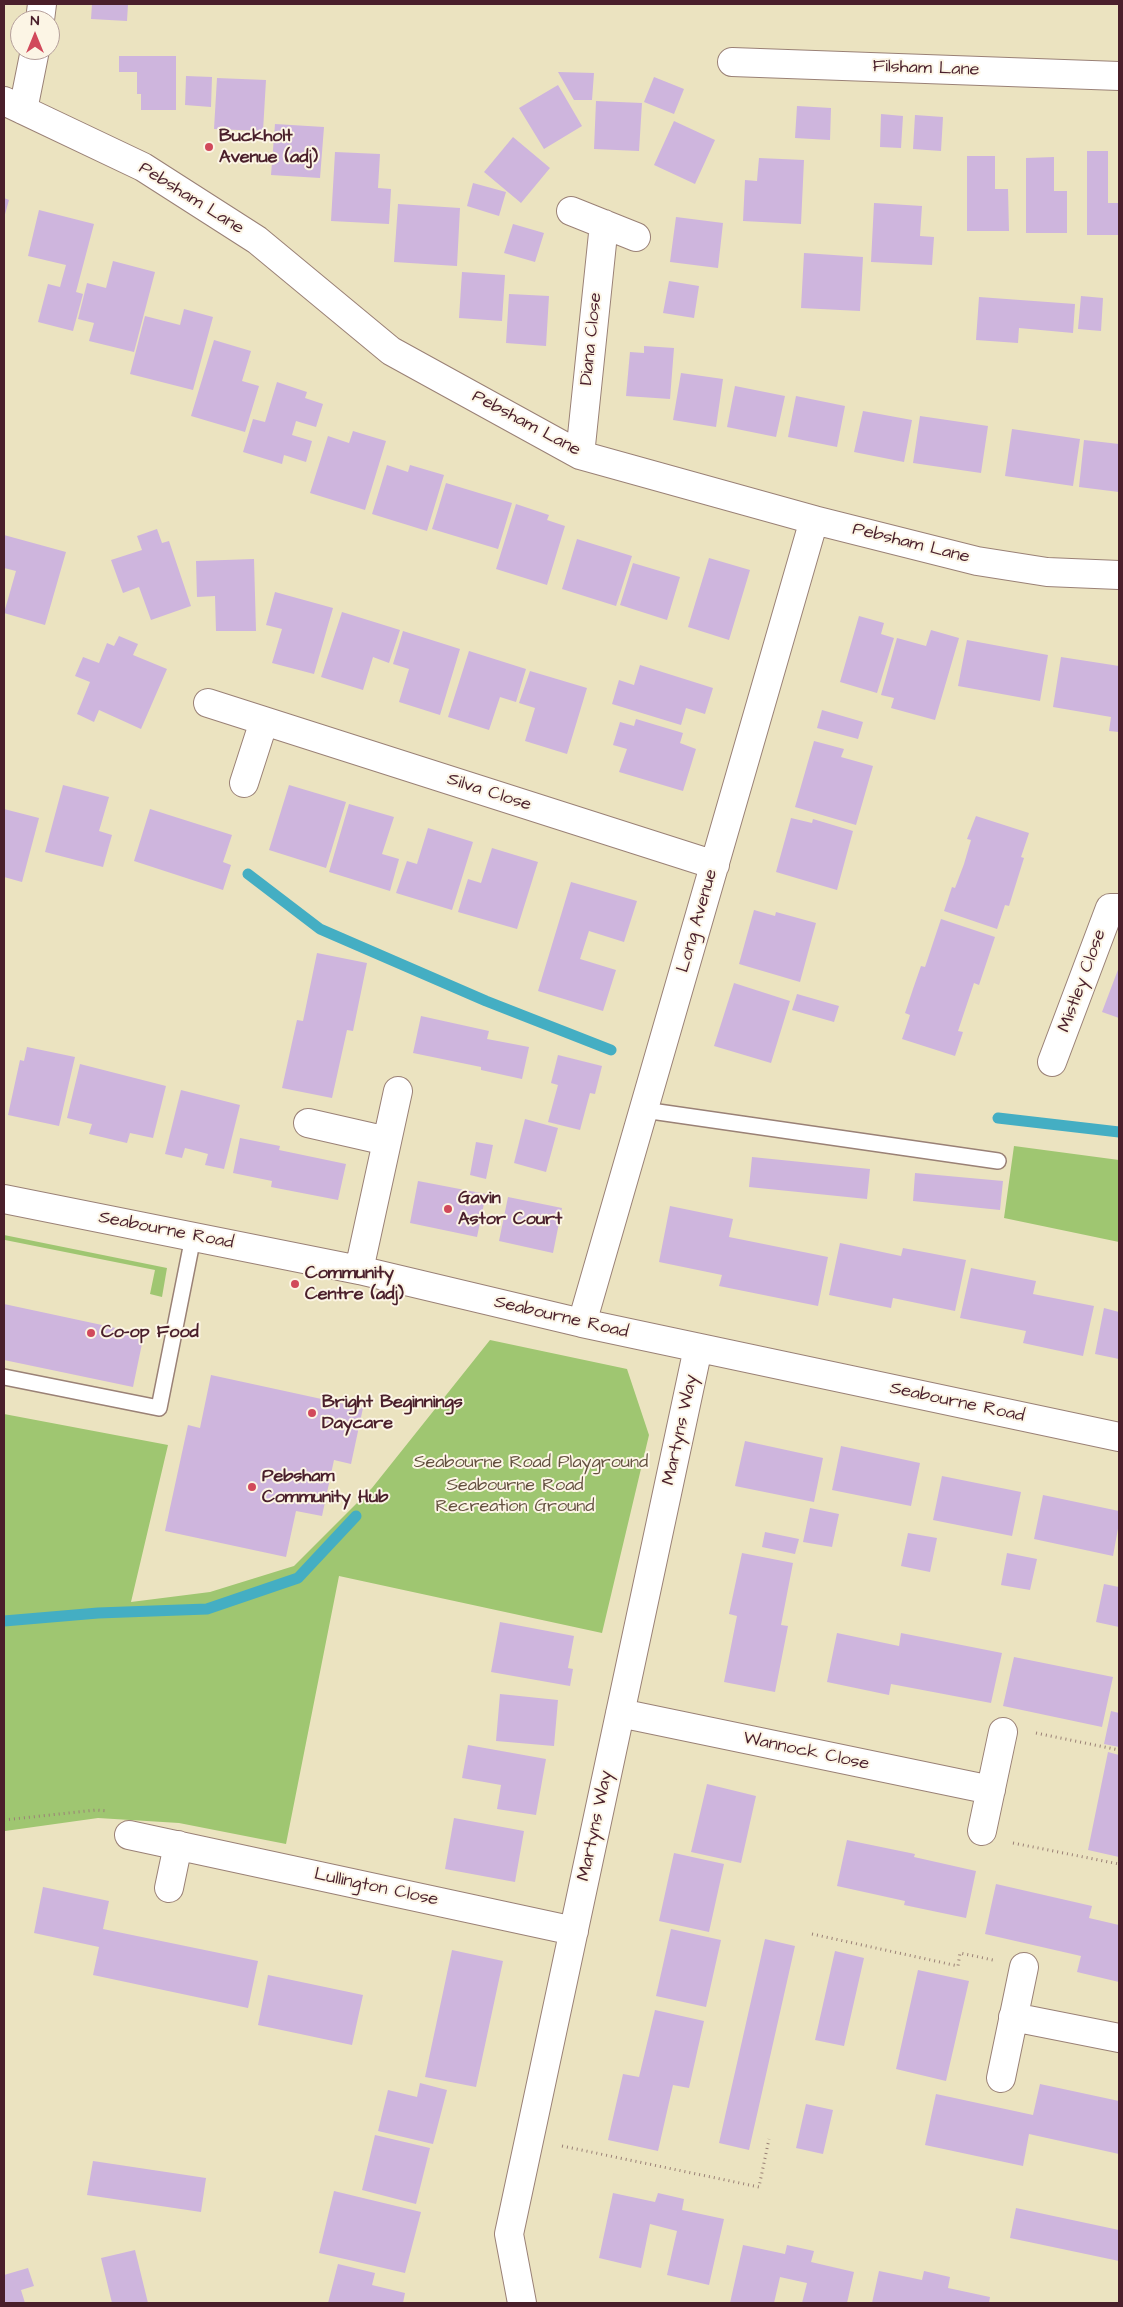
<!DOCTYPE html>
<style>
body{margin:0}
#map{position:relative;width:1123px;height:2307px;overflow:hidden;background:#ebe3c0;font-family:"Architects Daughter",sans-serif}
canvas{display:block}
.frame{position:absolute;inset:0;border:5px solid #4a1f2b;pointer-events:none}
.north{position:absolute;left:10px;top:10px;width:50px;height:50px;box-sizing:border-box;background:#fcf5e5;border:1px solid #b59f9b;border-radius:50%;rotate:0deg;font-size:14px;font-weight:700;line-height:20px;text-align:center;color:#4a1f2b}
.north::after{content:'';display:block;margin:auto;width:18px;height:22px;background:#d1495b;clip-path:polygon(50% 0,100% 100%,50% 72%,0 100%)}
</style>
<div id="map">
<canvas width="1123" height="2307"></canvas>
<div class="frame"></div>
<div class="north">N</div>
</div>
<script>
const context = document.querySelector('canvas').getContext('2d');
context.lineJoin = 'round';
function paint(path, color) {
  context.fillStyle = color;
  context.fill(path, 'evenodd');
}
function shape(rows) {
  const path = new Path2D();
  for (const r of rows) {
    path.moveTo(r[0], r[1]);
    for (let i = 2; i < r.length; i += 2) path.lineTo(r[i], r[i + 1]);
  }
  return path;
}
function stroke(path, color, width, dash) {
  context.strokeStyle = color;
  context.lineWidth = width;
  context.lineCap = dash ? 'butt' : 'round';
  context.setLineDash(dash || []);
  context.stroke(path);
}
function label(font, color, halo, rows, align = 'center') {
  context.font = font + ' "Architects Daughter",sans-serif';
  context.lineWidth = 4;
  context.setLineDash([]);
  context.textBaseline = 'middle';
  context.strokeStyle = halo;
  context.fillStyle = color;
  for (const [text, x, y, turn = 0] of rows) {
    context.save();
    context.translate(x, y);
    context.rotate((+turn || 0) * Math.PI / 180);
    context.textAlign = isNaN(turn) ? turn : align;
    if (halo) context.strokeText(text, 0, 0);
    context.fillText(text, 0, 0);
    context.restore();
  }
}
const green = shape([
 [1014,1146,1119,1160,1119,1242,1004,1218],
 [4,1235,167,1268,162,1297,150,1294,155,1270,5,1240,4,1245],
 [490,1340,627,1369,649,1435,602,1633,339,1576,286,1844,179,1823,98,1818,5,1831,4,1849,4,1414,168,1445,131,1602,210,1592,294,1566,372,1488]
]);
const stream = shape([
 [248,874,320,929,486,1001,611,1050],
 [998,1118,1119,1132],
 [4,1621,98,1613,207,1609,298,1578,356,1516]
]);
const building = shape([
 [92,4,128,4,127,21,91,19],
 [119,56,176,56,176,110,141,110,141,94,137,94,137,72,119,72],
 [558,72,594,73,592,100,574,100],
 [186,76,212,77,211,107,185,105],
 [654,77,684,89,674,114,644,102],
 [217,78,266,80,263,131,214,129],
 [558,85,582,126,544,149,519,108],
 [596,101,642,103,639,151,594,149],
 [797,106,831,108,830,140,795,138],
 [881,114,903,116,901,148,880,147],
 [915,115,943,117,941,151,913,149],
 [674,121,715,140,695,184,654,165],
 [275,124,324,127,320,178,271,175],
 [513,137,550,168,521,203,484,172],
 [1087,151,1108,151,1108,203,1119,203,1119,235,1087,235],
 [335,152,380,154,378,188,391,189,389,224,331,221],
 [967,156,995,156,995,189,1008,189,1009,231,967,231],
 [1054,157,1054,191,1067,191,1067,233,1026,233,1026,158],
 [759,158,804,160,801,224,743,221,745,180,757,181],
 [473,183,506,192,499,216,467,206],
 [4,198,9,200,4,218],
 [874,203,922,206,920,236,934,237,932,265,871,262],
 [398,204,460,208,457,266,394,262],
 [39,210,94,224,76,292,83,294,73,331,38,322,48,284,60,287,66,265,28,256],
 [676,217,723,223,718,268,670,262],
 [513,224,544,233,535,262,504,253],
 [804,253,863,257,860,311,801,308],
 [113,261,155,272,134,352,89,341,94,323,78,319,87,283,106,288],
 [462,272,505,275,502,321,459,318],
 [669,281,699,286,694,318,663,313],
 [509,294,549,296,546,346,506,343],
 [1081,296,1103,298,1101,331,1078,329],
 [979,297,1075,304,1073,333,1019,328,1018,343,976,340],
 [184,309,213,317,193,390,130,374,145,316,180,325],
 [214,340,251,351,242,381,259,386,245,432,191,416],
 [644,346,674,348,670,399,626,396,630,352,644,353],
 [681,373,723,379,716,427,673,420],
 [277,382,307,392,305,398,323,404,316,427,296,421,292,435,312,441,306,462,284,455,282,464,243,452,253,419,265,422],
 [735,386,785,396,776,437,727,427],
 [796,396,845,406,837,447,788,437],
 [863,411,912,420,904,462,854,452],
 [920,416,988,426,981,473,913,463],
 [1012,429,1080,439,1073,486,1005,476],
 [353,431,386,441,365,510,310,493,328,436,349,443],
 [1084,440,1119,444,1119,492,1079,487],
 [387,465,408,472,410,465,444,475,427,531,372,514],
 [446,483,512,503,498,549,432,529],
 [516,504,549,515,547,520,565,526,547,585,496,569],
 [157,529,162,543,169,541,191,606,151,620,139,587,123,593,111,560,142,550,137,536],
 [4,535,66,552,45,625,4,613,16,571,4,568],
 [577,539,632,556,616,606,562,589],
 [709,558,750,570,729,640,688,627],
 [254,559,256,631,216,631,215,596,197,597,196,561],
 [633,563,680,577,667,620,620,605],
 [275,592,333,608,314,674,272,663,282,629,266,625],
 [342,612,400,630,389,663,373,657,363,690,321,677],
 [859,616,884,623,881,634,894,638,877,693,840,682],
 [931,630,959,638,935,720,891,708,894,698,881,695,897,638,926,646],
 [403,631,460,649,440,715,399,702,409,669,393,664],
 [119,636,138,644,133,655,167,669,141,729,99,710,94,722,77,714,90,682,75,676,83,657,99,663,107,643,114,646],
 [967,640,1048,655,1040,701,958,686],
 [469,651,526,669,516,702,500,697,489,730,448,717],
 [1061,657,1119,666,1119,732,1109,731,1111,717,1053,707],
 [640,665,713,688,705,714,686,708,681,725,612,704,619,680,634,685],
 [530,671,587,688,567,754,525,741,535,708,519,703],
 [822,710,863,722,858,739,817,728],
 [636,719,683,733,680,743,696,749,683,791,619,772,627,749,613,745,620,722,634,726],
 [814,741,844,749,841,757,873,766,856,825,795,807],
 [63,785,109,797,99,831,112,835,103,867,45,852],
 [289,785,346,802,326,868,269,850],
 [349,804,394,817,382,854,399,859,390,891,329,872],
 [4,809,39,818,22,882,4,877],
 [150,809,232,835,223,862,231,865,223,890,134,861],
 [976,816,1029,833,1021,857,1024,858,1009,906,1005,905,997,929,944,911,952,887,955,888,964,864,971,840,967,839],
 [791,818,812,823,813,819,853,831,837,890,776,872],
 [428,828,473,842,452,910,396,893,407,861,417,864],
 [492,848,538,862,517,929,458,912,468,879,481,883],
 [571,882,637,901,624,942,589,931,580,959,616,970,603,1011,538,991],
 [754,910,775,916,776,912,816,923,800,982,739,964],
 [941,919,995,937,979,985,974,983,958,1031,963,1032,955,1056,902,1039,910,1015,905,1013,913,989,921,966,925,967],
 [317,953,367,963,353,1031,347,1030,332,1098,282,1088,297,1020,303,1021],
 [1119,967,1119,1018,1102,1012],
 [734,983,790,1001,771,1063,714,1046],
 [797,994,839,1006,834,1022,792,1010],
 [421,1016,489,1031,487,1039,529,1047,522,1079,481,1070,481,1067,413,1053],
 [27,1047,75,1057,59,1126,8,1115,20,1060,24,1061],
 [558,1055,602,1066,595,1094,590,1093,580,1130,548,1122,558,1085,551,1083],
 [80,1064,166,1086,153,1138,130,1133,127,1143,89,1134,92,1124,67,1118],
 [181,1090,240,1105,224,1169,205,1165,208,1154,197,1151,185,1148,182,1158,165,1154],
 [525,1119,558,1128,546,1172,514,1163],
 [240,1138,280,1146,279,1150,346,1164,338,1200,271,1187,272,1181,233,1173],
 [476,1142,493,1145,486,1179,470,1175],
 [752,1157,870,1169,867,1199,749,1187],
 [915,1173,1003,1181,1000,1210,913,1201],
 [418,1181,486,1194,477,1237,410,1223],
 [508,1197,562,1208,553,1253,499,1241],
 [670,1206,733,1219,729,1237,828,1257,818,1306,719,1286,722,1275,659,1262],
 [840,1243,901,1256,903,1248,966,1260,955,1311,893,1298,891,1308,829,1295],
 [971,1268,1036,1281,1033,1294,1094,1306,1083,1356,1023,1343,1026,1331,960,1318],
 [4,1304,144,1334,133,1387,4,1360],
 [1104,1308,1119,1312,1119,1359,1095,1354],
 [211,1375,363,1408,351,1464,334,1460,322,1516,296,1511,286,1557,165,1531,188,1425,200,1428],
 [745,1441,823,1458,814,1502,735,1486],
 [841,1446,920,1463,911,1506,832,1490],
 [942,1476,1021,1492,1012,1536,933,1520],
 [1043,1495,1119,1511,1119,1523,1113,1556,1034,1539],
 [810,1508,839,1514,832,1547,803,1542],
 [765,1532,799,1539,795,1554,762,1547],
 [908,1533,937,1538,930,1572,901,1566],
 [742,1553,793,1563,781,1625,788,1626,775,1692,724,1682,737,1616,729,1614],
 [1007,1553,1037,1559,1030,1590,1001,1585],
 [1104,1584,1119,1587,1119,1627,1096,1622],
 [500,1622,574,1636,568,1668,573,1669,570,1686,491,1672],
 [837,1633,899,1646,901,1633,1002,1653,991,1703,891,1684,889,1695,827,1682],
 [1014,1657,1113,1677,1102,1727,1003,1706],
 [500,1694,558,1700,554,1746,496,1741],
 [1111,1711,1119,1713,1119,1747,1104,1744],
 [468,1745,546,1759,536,1815,497,1809,501,1785,462,1778],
 [1108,1752,1119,1755,1119,1857,1088,1850],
 [707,1784,756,1796,741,1863,691,1852],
 [454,1818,524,1831,515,1882,445,1869],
 [847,1840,915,1854,914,1857,976,1871,966,1918,904,1905,905,1901,837,1886],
 [674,1853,724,1864,709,1932,659,1921],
 [996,1884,1092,1906,1089,1918,1119,1925,1119,1982,1077,1972,1081,1956,985,1934],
 [43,1887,109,1901,103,1929,258,1961,248,2008,93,1975,99,1947,34,1933],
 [671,1929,721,1940,706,2007,656,1996],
 [765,1939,795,1946,749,2150,719,2143],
 [452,1950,503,1961,476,2087,425,2077],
 [835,1951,864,1958,844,2046,815,2040],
 [918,1970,969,1981,946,2081,896,2069],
 [268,1975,363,1995,352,2045,258,2025],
 [655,2010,704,2021,689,2088,673,2085,658,2151,608,2140,623,2074,639,2077],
 [420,2083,447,2090,433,2144,378,2131,388,2090,417,2097],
 [1040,2084,1119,2101,1119,2154,1029,2134,1023,2166,925,2145,936,2094,1033,2115],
 [806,2104,833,2110,823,2154,796,2148],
 [375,2135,430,2148,416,2204,362,2190],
 [93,2161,206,2178,201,2212,87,2195],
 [334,2191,421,2212,405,2273,319,2253],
 [613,2193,655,2202,658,2193,684,2199,682,2210,724,2219,709,2285,667,2275,677,2231,650,2224,641,2268,599,2258],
 [1016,2208,1119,2230,1119,2261,1010,2238],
 [743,2245,785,2254,787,2245,814,2251,811,2262,854,2272,847,2303,802,2303,807,2283,780,2277,774,2303,730,2303],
 [135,2250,148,2303,112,2303,101,2258],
 [338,2264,375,2273,372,2285,405,2293,403,2303,328,2303],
 [28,2268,34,2286,21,2290,25,2303,4,2303,4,2275],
 [879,2271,922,2280,924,2271,950,2277,948,2288,990,2297,989,2303,872,2303]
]);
const path = shape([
 [1036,1733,1119,1750],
 [4,1820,96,1810,108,1811],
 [1013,1843,1119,1864],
 [812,1934,958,1966,960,1953,993,1960],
 [562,2146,759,2187,769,2139]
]);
const service = shape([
 [644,1110,998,1161],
 [4,1377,159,1408,193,1237]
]);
const minor = shape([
 [40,20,42,4],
 [732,62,1119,76],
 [4,101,143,167,257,240,391,351,580,455,814,520,977,561,1047,572,1119,575],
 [23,110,35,50],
 [571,211,636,237],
 [580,455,604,224],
 [208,703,715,865],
 [244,783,264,721],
 [1052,1062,1110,908,1119,908],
 [308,1123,387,1141],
 [4,1199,359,1270,582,1323,1119,1437],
 [359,1270,398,1091],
 [582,1323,814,520],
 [620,1713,991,1790],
 [982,1831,1003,1732],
 [129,1835,574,1931],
 [169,1888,178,1845],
 [1013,2017,1119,2038],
 [1001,2078,1024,1967],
 [522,2303,509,2234,698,1348]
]);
const markers = [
 [209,147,5,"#d1495b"],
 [448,1209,5,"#d1495b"],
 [295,1284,5,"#d1495b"],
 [91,1333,5,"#d1495b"],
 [312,1413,5,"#d1495b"],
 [252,1487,5,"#d1495b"]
];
const streetNames = [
 ["Filsham Lane",926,69,2],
 ["Pebsham Lane",191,199,32],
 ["Diana Close",592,339,-84],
 ["Pebsham Lane",526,424,28],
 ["Pebsham Lane",911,544,14],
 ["Silva Close",489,793,18],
 ["Long Avenue",698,921,-74],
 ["Mistley Close",1083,981,-70],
 ["Seabourne Road",166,1231,11],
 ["Seabourne Road",561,1318,13],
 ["Seabourne Road",957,1403,12],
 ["Martyns Way",681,1430,-78],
 ["Wannock Close",806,1752,12],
 ["Martyns Way",596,1826,-78],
 ["Lullington Close",376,1888,12]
];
const poiNames = [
 ["Buckholt",219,137],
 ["Avenue (adj)",219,158],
 ["Gavin",458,1199],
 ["Astor Court",458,1220],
 ["Community",305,1274],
 ["Centre (adj)",305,1295],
 ["Co-op Food",101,1333],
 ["Bright Beginnings",322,1403],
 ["Daycare",322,1424],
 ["Pebsham",262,1477],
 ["Community Hub",262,1498]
];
const parkNames = [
 ["Seabourne Road Playground",531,1463],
 ["Seabourne Road",515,1486],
 ["Recreation Ground",515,1507]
];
paint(green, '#9fc671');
stroke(stream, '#44aec3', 11);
paint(building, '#ceb5dd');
stroke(service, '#9a8176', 18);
stroke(minor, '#9a8176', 30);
stroke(path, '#9a8176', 3, [1, 4]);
stroke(service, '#fff', 15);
stroke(minor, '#fff', 28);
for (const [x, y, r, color] of markers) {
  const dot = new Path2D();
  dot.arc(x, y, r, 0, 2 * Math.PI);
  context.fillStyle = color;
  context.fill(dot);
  stroke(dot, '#fcf5e5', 2);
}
label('18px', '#4a1f2b', '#fcf5e5', streetNames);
label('bold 18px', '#4a1f2b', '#fcf5e5', poiNames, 'left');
label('18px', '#645140', '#fcf5e5', parkNames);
</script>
